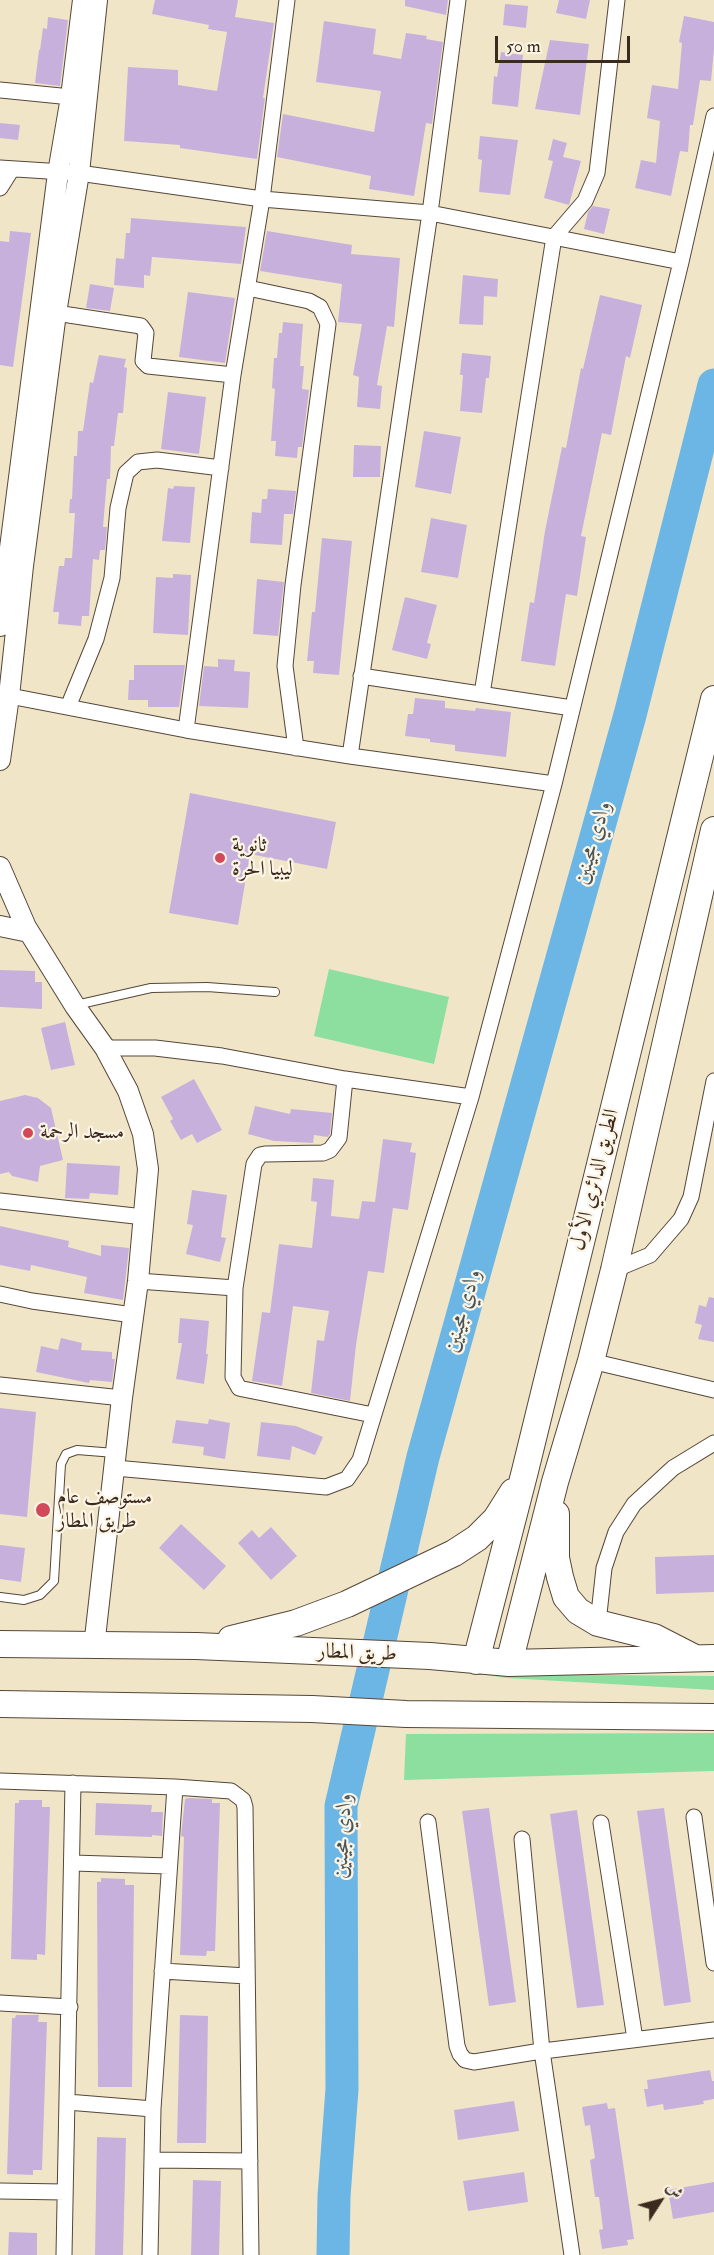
<!DOCTYPE html>
<meta charset="utf-8">
<style>
body{margin:0}
#map{position:relative;width:714px;height:2255px;overflow:hidden;background:#f1e5c8;font-family:"IM FELL Double Pica",Amiri,serif}
canvas{display:block}
.north{position:absolute;left:630px;top:2171px;width:60px;height:60px;-webkit-text-stroke:4px #fcf5e5;paint-order:stroke;rotate:54deg;font-size:16px;font-weight:700;line-height:24px;text-align:center;color:#3b2a1e}
.north::after{content:'';display:block;margin:auto;width:21px;height:27px;background:#3b2a1e;clip-path:polygon(50% 0,100% 100%,50% 72%,0 100%)}
.scale{position:absolute;left:495px;top:36px;width:135px;height:27px;box-sizing:border-box;border:3px solid #3b2a1e;border-top:0;padding-left:8px;font-size:18px;line-height:21px;white-space:nowrap;color:#3b2a1e;-webkit-text-stroke:4px #fcf5e5;paint-order:stroke}
</style>
<div id="map">
<canvas width="714" height="2255"></canvas>
<div class="north">ش</div>
<div class="scale">50 m</div>
</div>
<script>
const context = document.querySelector('canvas').getContext('2d');
context.lineJoin = 'round';
function paint(path, color) {
  context.fillStyle = color;
  context.fill(path, 'evenodd');
}
function shape(rows) {
  const path = new Path2D();
  for (const r of rows) {
    path.moveTo(r[0], r[1]);
    for (let i = 2; i < r.length; i += 2) path.lineTo(r[i], r[i + 1]);
  }
  return path;
}
function stroke(path, color, width, dash) {
  context.strokeStyle = color;
  context.lineWidth = width;
  context.lineCap = dash ? 'butt' : 'round';
  context.setLineDash(dash || []);
  context.stroke(path);
}
function label(font, color, halo, rows, align = 'center') {
  context.font = font + ' "IM FELL Double Pica",Amiri,serif';
  context.lineWidth = 4.5;
  context.setLineDash([]);
  context.textBaseline = 'middle';
  context.strokeStyle = halo;
  context.fillStyle = color;
  for (const [text, x, y, turn = 0] of rows) {
    context.save();
    context.translate(x, y);
    context.rotate((+turn || 0) * Math.PI / 180);
    context.textAlign = isNaN(turn) ? turn : align;
    if (halo) context.strokeText(text, 0, 0);
    context.fillText(text, 0, 0);
    context.restore();
  }
}
const green = shape([
 [329,969,449,997,434,1064,314,1036],
 [479,1674,714,1676,714,1690,507,1678],
 [714,1733,714,1771,404,1780,406,1734]
]);
const river = shape([
 [333,2255,334,2196,342,2089,341,1806,423,1457,630,715,714,385]
]);
const building = shape([
 [155,0,238,0,235,17,274,23,263,98,265,98,257,159,180,148,180,145,124,141,128,67,178,70,178,85,217,91,227,32,208,29,209,25,152,14],
 [405,0,448,0,446,15,405,6],
 [559,0,590,0,586,19,556,13],
 [505,4,528,6,526,28,503,25],
 [684,16,714,22,714,49,711,81,700,80,693,125,690,125,688,152,680,151,671,196,635,188,641,160,656,163,660,121,647,118,652,85,678,89,682,43,679,42],
 [48,17,68,20,60,86,35,83,39,50,40,50,43,28,47,29],
 [324,21,376,29,373,54,401,59,406,33,427,36,426,39,443,42,432,124,426,123,414,196,369,189,371,176,277,157,283,114,374,132,381,91,316,82],
 [550,40,589,44,580,115,535,109],
 [501,52,523,55,518,107,492,104,494,76,497,77],
 [0,123,20,125,18,140,0,138],
 [480,136,518,140,510,195,479,192,482,160,478,159],
 [553,139,567,143,563,157,581,161,569,205,544,198,553,161,548,160],
 [593,206,610,209,604,234,584,229,588,212],
 [131,218,246,227,241,264,152,257,150,276,144,275,144,288,114,285,116,258,124,259,126,233,130,233],
 [10,231,31,233,13,367,0,365,0,241,9,242],
 [267,231,352,245,351,254,400,258,394,327,387,326,377,385,382,386,380,409,357,407,359,377,353,375,362,324,338,322,342,284,260,271],
 [463,275,498,279,497,297,484,296,483,325,459,324],
 [90,284,114,288,110,311,86,308],
 [188,292,235,298,225,363,179,357],
 [600,295,642,305,630,358,626,356,611,435,602,433,581,536,586,537,577,596,566,594,555,666,521,661,530,602,534,603,545,531,562,447,566,448,581,368,583,369],
 [283,322,303,324,300,366,304,366,302,389,309,390,302,447,298,447,297,458,275,456,276,441,271,441,275,389,272,388,274,358,277,358,279,333,282,333],
 [462,353,491,356,489,378,486,378,482,413,460,411,463,375,460,375],
 [99,355,126,359,124,367,127,368,123,413,118,413,114,446,111,446,110,479,107,479,103,527,107,527,105,550,100,550,99,560,93,559,89,616,82,616,81,626,58,624,59,612,53,612,59,566,64,566,65,558,72,558,75,513,69,513,70,499,72,499,74,456,77,456,78,431,83,431,90,382,93,383],
 [168,392,206,397,199,454,161,449],
 [424,431,461,437,451,494,415,487],
 [354,445,381,446,380,477,353,477],
 [174,486,195,487,190,543,162,541,168,488,173,489],
 [268,489,296,491,293,514,284,514,282,545,250,543,252,512,261,513,262,499,267,499],
 [431,518,467,525,458,578,421,572],
 [322,538,352,541,339,675,313,673,314,661,307,661,312,612,315,612],
 [173,574,191,575,188,635,153,633,156,577,173,578],
 [257,579,284,582,278,636,253,634],
 [405,597,437,605,427,643,431,644,427,659,392,650],
 [218,659,235,660,234,671,250,672,248,708,199,706,204,666,218,667],
 [134,665,185,665,179,707,148,707,148,700,128,700,129,680,134,680],
 [415,698,445,701,445,708,475,711,476,708,511,712,506,757,455,751,455,745,430,742,430,739,405,736,408,714,413,714],
 [190,793,336,822,327,869,250,854,238,925,169,913],
 [0,970,35,971,35,982,42,982,42,1009,0,1007],
 [65,1022,75,1065,51,1070,41,1028],
 [194,1079,222,1130,197,1143,192,1134,181,1140,170,1121,173,1119,161,1097],
 [25,1095,38,1098,51,1108,63,1160,40,1166,38,1182,12,1176,9,1172,0,1174,0,1101],
 [255,1106,290,1114,291,1109,332,1113,330,1134,328,1137,314,1135,313,1143,274,1141,248,1134],
 [383,1139,412,1143,410,1152,416,1153,408,1210,393,1208,384,1273,368,1271,356,1345,350,1401,311,1393,317,1340,324,1341,329,1311,293,1306,282,1386,252,1381,262,1312,270,1313,279,1244,312,1248,317,1202,311,1201,313,1178,334,1180,331,1216,359,1219,362,1201,375,1202],
 [67,1163,120,1166,118,1195,90,1193,89,1199,65,1198],
 [192,1190,227,1195,221,1237,226,1238,220,1262,186,1254,193,1225,187,1224],
 [0,1226,69,1241,68,1247,101,1256,101,1245,129,1248,123,1300,84,1293,87,1277,31,1265,30,1271,0,1265],
 [709,1297,714,1298,714,1342,698,1339,702,1325,695,1323,699,1305,706,1307],
 [180,1318,209,1321,206,1354,208,1354,204,1384,176,1379,182,1343,178,1343],
 [61,1338,82,1343,81,1350,112,1352,112,1359,115,1359,112,1382,90,1380,89,1383,36,1372,41,1346,58,1350],
 [0,1408,36,1412,27,1517,0,1514],
 [209,1419,230,1423,225,1459,203,1455,204,1447,172,1443,176,1420,208,1424],
 [261,1422,296,1426,323,1437,315,1455,292,1446,290,1460,257,1456],
 [181,1524,226,1566,204,1590,159,1548],
 [271,1527,297,1556,271,1580,238,1543,252,1530,259,1538],
 [0,1545,25,1548,21,1582,0,1579],
 [714,1555,714,1592,656,1594,655,1557],
 [189,1798,212,1799,212,1803,220,1803,215,1951,207,1951,206,1956,180,1955,184,1837,181,1836,185,1799],
 [19,1800,42,1800,42,1807,50,1807,45,1955,37,1954,37,1960,11,1959,15,1803,19,1803],
 [96,1803,152,1805,151,1812,163,1812,162,1836,152,1835,152,1837,95,1835],
 [489,1808,516,2002,489,2006,462,1811],
 [664,1808,691,2002,664,2006,637,1811],
 [577,1810,604,2005,577,2008,550,1814],
 [101,1878,125,1879,125,1885,134,1885,132,2087,98,2087,97,1882,101,1882],
 [16,2015,39,2015,38,2022,47,2022,42,2170,33,2170,33,2175,7,2174,12,2018,15,2018],
 [180,2015,208,2016,206,2143,177,2143],
 [710,2070,712,2081,714,2081,714,2099,703,2101,704,2104,664,2110,663,2104,647,2107,644,2089,648,2089,647,2080],
 [514,2101,519,2131,458,2140,454,2110],
 [607,2103,608,2109,615,2108,634,2239,627,2240,628,2245,602,2249,599,2230,603,2229,599,2197,595,2197,590,2160,595,2158,590,2125,585,2126,582,2107],
 [97,2137,126,2138,123,2255,95,2255],
 [524,2172,528,2202,468,2211,463,2181],
 [193,2180,221,2181,219,2255,191,2255],
 [714,2182,714,2212,673,2219,668,2190],
 [9,2232,37,2233,37,2255,8,2255]
]);
const service = shape([
 [76,1005,151,988,207,987,275,992],
 [0,1597,24,1600,40,1595,54,1581,61,1464,66,1454,77,1450,115,1453]
]);
const minor = shape([
 [0,90,71,97],
 [0,168,79,173,262,199,430,213,681,262],
 [0,188,12,169],
 [248,288,309,301,320,307,328,324,293,585,285,666,296,748],
 [56,313,141,326,146,333,143,361,148,366,233,375],
 [361,676,572,708],
 [0,694,186,730,350,756,554,784],
 [482,694,554,237,585,201,597,173,617,0],
 [68,707,96,639,112,578,118,508,126,473,138,462,157,460,221,468],
 [186,730,233,375,262,199,287,0],
 [350,756,430,213,458,0],
 [105,1048,155,1048,222,1056,345,1079,471,1097],
 [345,1079,339,1138,330,1150,323,1153,265,1154,260,1155,254,1164,235,1288,233,1377,239,1388,243,1389,373,1415],
 [0,1201,144,1217],
 [614,1270,650,1255,681,1219,691,1197,714,1081],
 [138,1281,235,1288],
 [0,1294,32,1301,133,1315],
 [591,1361,714,1390],
 [0,1385,122,1398],
 [115,1468,326,1487,347,1479,360,1460,471,1097,554,784,681,262,714,116],
 [598,1623,604,1568,616,1532,634,1504,673,1468,714,1443],
 [0,1781,175,1787,231,1791,243,1800,245,1807,251,2255],
 [694,1817,714,1963],
 [428,1822,457,2046,460,2054,465,2060,474,2062,535,2052,714,2030],
 [601,1823,635,2039],
 [522,1839,542,2051,572,2255],
 [73,1863,169,1866],
 [162,1971,247,1976],
 [0,2003,70,2007],
 [67,2102,153,2109],
 [152,2160,250,2161],
 [0,2191,65,2192],
 [64,2255,73,1783],
 [150,2255,153,2109,175,1787]
]);
const tertiary = shape([
 [0,626,58,173,71,97,83,0],
 [0,760,9,696,23,566,56,313,79,173,97,0],
 [0,867,26,927,75,1006,105,1048,128,1091,143,1134,148,1169,138,1281,122,1398,94,1647],
 [0,926,29,932]
]);
const trunk = shape([
 [556,1514,556,1558,560,1577,566,1597,578,1611,598,1623,654,1637,693,1657],
 [231,1639,296,1623,347,1604,454,1553,477,1538,496,1519,513,1492],
 [0,1644,196,1646,430,1656,509,1663,714,1658],
 [476,1661,525,1471,714,699],
 [509,1663,555,1482,591,1361,614,1270,714,830],
 [0,1704,312,1709,406,1714,714,1717]
]);
const markers = [
 [220,858,6,"#d1495b"],
 [28,1133,6,"#d1495b"],
 [43,1510,8,"#d1495b"]
];
const poiNames = [
 ["ثانوية",232,846],
 ["ليبيا الحرة",232,870],
 ["مسجد الرحمة",40,1133],
 ["مستوصف عام",57,1498],
 ["طريق المطار",57,1522]
];
const streetNames = [
 ["الطريق الدائري الأول",596,1180,-76],
 ["طريق المطار",357,1654,2]
];
const waterNames = [
 ["وادي مجينين",594,843,-74],
 ["وادي مجينين",464,1311,-74],
 ["وادي مجينين",344,1836,-87]
];
paint(green, '#8ddfa0');
stroke(river, '#6bb6e4', 33);
paint(building, '#c7b1dc');
stroke(service, '#564638', 10);
stroke(minor, '#564638', 17);
stroke(tertiary, '#564638', 22);
stroke(trunk, '#564638', 28);
stroke(service, '#fff', 8);
stroke(minor, '#fff', 15);
stroke(tertiary, '#fff', 20);
stroke(trunk, '#fff', 26);
for (const [x, y, r, color] of markers) {
  const dot = new Path2D();
  dot.arc(x, y, r, 0, 2 * Math.PI);
  context.fillStyle = color;
  context.fill(dot);
  stroke(dot, '#fcf5e5', 2);
}
label('21px', '#3b2a1e', '#fcf5e5', poiNames, 'left');
label('21px', '#3b2a1e', '#fcf5e5', streetNames);
label('italic 22px', '#495459', '#fcf5e5', waterNames);
</script>
